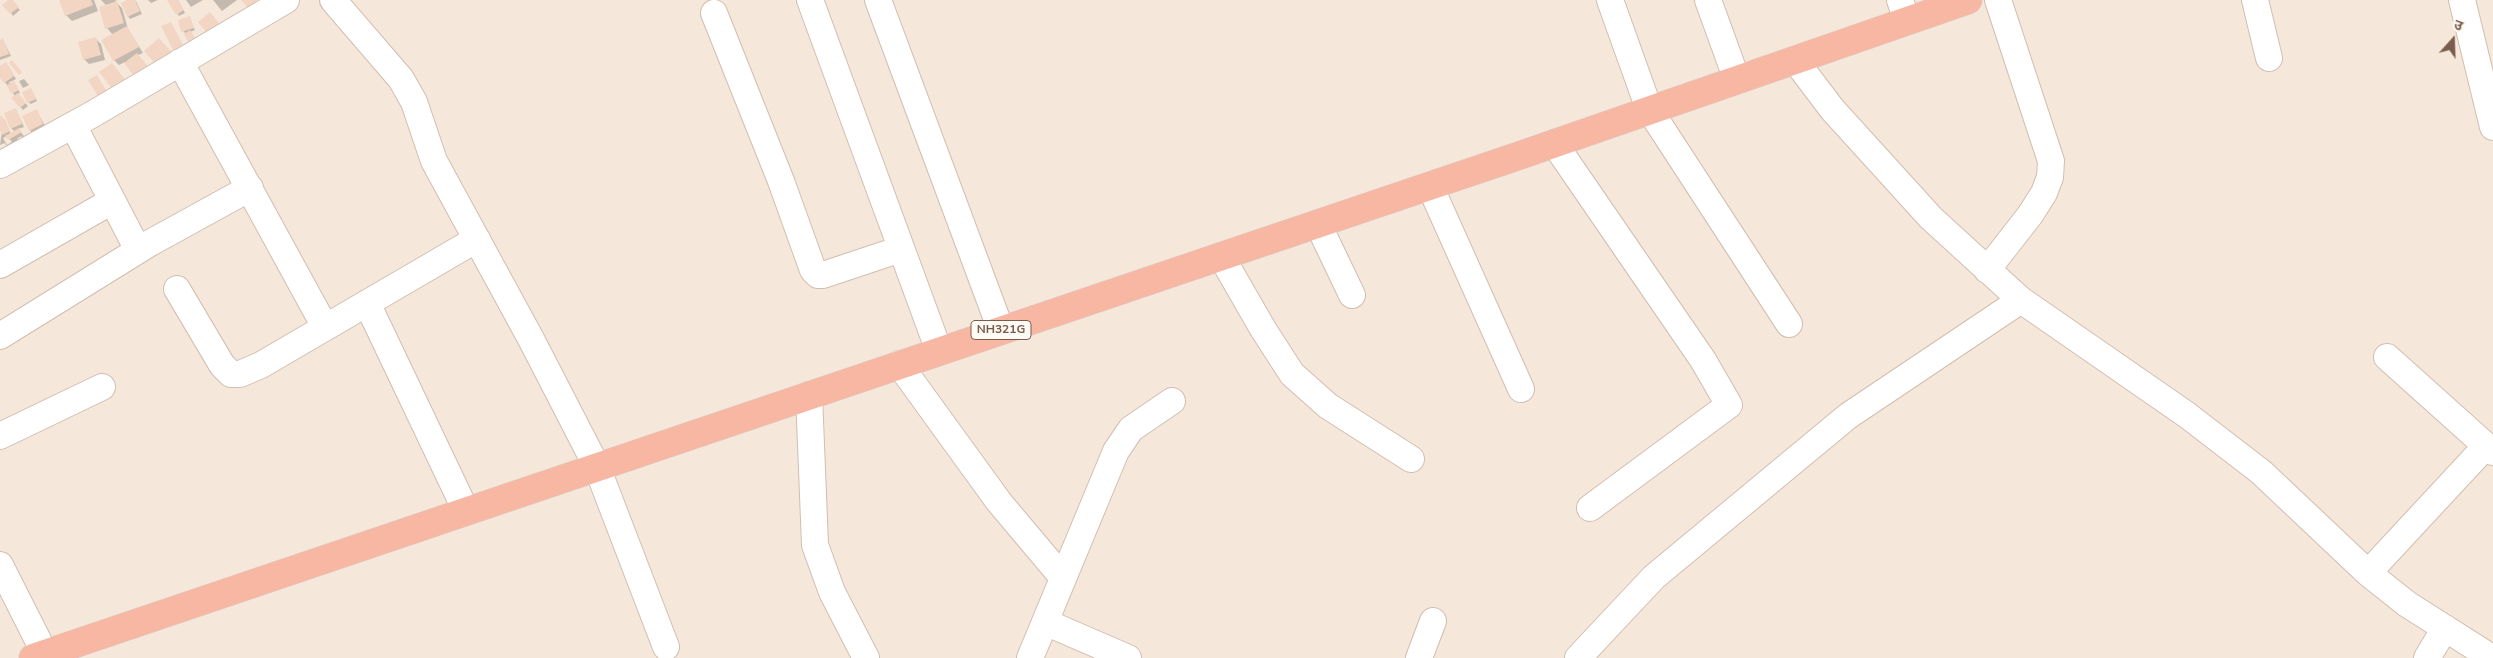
<!DOCTYPE html>
<meta charset="utf-8">
<style>
body{margin:0}
#map{position:relative;width:2493px;height:658px;overflow:hidden;background:#fdf6ec;font-family:"Nunito Sans","Noto Sans Devanagari",sans-serif}
canvas{display:block}
.north{position:absolute;left:2428px;top:15px;width:50px;height:50px;-webkit-text-stroke:4px #fffaf3;paint-order:stroke;rotate:20deg;font-size:14px;font-weight:700;line-height:20px;text-align:center;color:#7a5c4d}
.north::after{content:'';display:block;margin:auto;width:18px;height:22px;background:#7a5c4d;clip-path:polygon(50% 0,100% 100%,50% 72%,0 100%)}
</style>
<div id="map">
<canvas width="2493" height="658"></canvas>
<div class="north">उ</div>
</div>
<script>
const context = document.querySelector('canvas').getContext('2d');
context.lineJoin = 'round';
function paint(path, color) {
  context.fillStyle = color;
  context.fill(path, 'evenodd');
}
function shape(rows) {
  const path = new Path2D();
  for (const r of rows) {
    path.moveTo(r[0], r[1]);
    for (let i = 2; i < r.length; i += 2) path.lineTo(r[i], r[i + 1]);
  }
  return path;
}
function stroke(path, color, width, dash) {
  context.strokeStyle = color;
  context.lineWidth = width;
  context.lineCap = dash ? 'butt' : 'round';
  context.setLineDash(dash || []);
  context.stroke(path);
}
function label(font, color, halo, rows, align = 'center') {
  context.font = font + ' "Nunito Sans",sans-serif';
  context.lineWidth = 4.5;
  context.setLineDash([]);
  context.textBaseline = 'middle';
  context.strokeStyle = halo;
  context.fillStyle = color;
  for (const [text, x, y, turn = 0] of rows) {
    context.save();
    context.translate(x, y);
    context.rotate((+turn || 0) * Math.PI / 180);
    context.textAlign = isNaN(turn) ? turn : align;
    if (halo) context.strokeText(text, 0, 0);
    context.fillText(text, 0, 0);
    context.restore();
  }
}
const residential = shape([
 [0,0,2493,0,2493,658,0,658]
]);
const shadow = shape([
 [10,0,20,10,13,16,11,13],
 [60,0,94,0,98,11,72,21,66,15],
 [101,0,117,0,115,1,122,8,128,29,143,53,138,55,155,76,138,79,125,62,119,65,114,60,113,35,107,28,107,6],
 [131,0,136,1,142,14,130,19,128,16],
 [148,0,158,0,151,3],
 [169,0,178,0,185,13,179,16],
 [186,0,203,0,191,7],
 [213,0,237,0,222,11],
 [189,18,195,30,190,32,198,44,183,31],
 [95,38,101,44,105,60,89,64,84,59],
 [3,40,11,56,0,60,0,41],
 [8,66,16,79,8,83,14,83,16,85,20,93,17,94,28,106,23,110,13,98,15,96,0,75,0,67],
 [24,79,29,85,23,88,19,81],
 [31,89,37,101,31,104,28,102],
 [16,110,24,127,18,129,24,136,28,137,26,146,21,136,17,139,20,142,10,153,5,143,0,145,2,131,0,118,4,119,11,134,15,132,11,128],
 [7,136,12,142,7,145,3,138],
 [37,111,45,126,32,133,30,130]
]);
const building = shape([
 [8,0,13,0,19,7,10,14,2,5],
 [59,0,91,0,93,5,65,16],
 [127,0,135,0,140,11,127,17,121,3],
 [167,0,178,0,184,10,176,15],
 [241,0,256,0,258,2,249,9],
 [117,1,124,23,105,29,99,7],
 [210,12,222,27,210,37,198,22],
 [190,16,194,28,181,32,178,20],
 [171,22,184,47,174,52,161,26],
 [127,26,139,47,113,61,101,40],
 [190,30,197,41,190,45,184,34],
 [96,37,101,55,83,60,78,42],
 [3,38,9,54,0,57,0,40],
 [159,38,174,55,159,68,144,51],
 [137,53,150,70,137,80,124,63],
 [12,60,22,72,19,75,9,63],
 [6,62,14,76,4,83,0,78,0,66],
 [112,63,127,82,114,91,99,72],
 [97,75,109,95,101,101,88,80],
 [14,81,19,90,11,94,7,85],
 [31,88,36,99,27,103,22,92],
 [18,93,26,103,20,108,11,98],
 [16,108,22,124,10,129,4,113],
 [37,109,43,124,29,131,22,116],
 [0,116,2,116,10,131,2,135,0,130],
 [19,128,22,132,8,140,5,136]
]);
const minor = shape([
 [333,0,401,79,414,102,434,161,531,339,597,467,666,647],
 [810,0,939,351],
 [878,0,1001,330],
 [1610,0,1649,109,1789,324],
 [1708,0,1737,80],
 [1900,0,1907,21],
 [2255,0,2269,58],
 [2462,0,2493,127],
 [714,13,781,181,813,270,818,275,823,275,901,249],
 [1795,60,1832,109,1931,218,2021,300,2187,415,2261,472,2368,573,2407,604,2492,658],
 [180,62,325,327],
 [73,125,138,250],
 [1554,143,1703,360,1729,405,1590,508],
 [0,165,93,114,286,0],
 [1430,186,1521,389],
 [1318,224,1352,295],
 [1221,256,1263,329,1292,374,1328,406,1411,459],
 [0,265,112,201],
 [1987,270,2030,215,2044,193,2050,177,2051,161,1998,0],
 [177,289,222,365,231,374,240,374,261,365,477,239],
 [367,303,466,511],
 [0,336,150,243,250,188],
 [2387,357,2493,452],
 [899,364,999,502,1063,578],
 [809,395,815,545,832,592,866,658],
 [0,436,102,387],
 [0,565,45,654],
 [2368,573,2486,446],
 [1045,622,1128,658],
 [1030,658,1116,451,1131,429,1172,401],
 [1419,658,1433,621],
 [1578,658,1654,577,1848,416,2021,300],
 [2427,658,2445,628]
]);
const highway = shape([
 [33,658,1521,155,1968,0]
]);
const shields = [
 [1001,330,60]
];
const shieldNames = [
 ["NH321G",1001,330]
];
paint(residential, '#f5e8da');
paint(shadow, '#0003');
paint(building, '#f3d5c3');
stroke(minor, '#d1beb0', 28);
stroke(highway, '#dad1cd', 29);
stroke(minor, '#fff', 26);
stroke(highway, '#f7b7a3', 28);
for (const [x, y, w] of shields) {
  const box = new Path2D();
  box.roundRect(x - w / 2, y - 9.5, w, 19, 4);
  context.fillStyle = '#fffaf3';
  context.fill(box);
  stroke(box, '#7a5c4d', 1);
}
label('bold 12px', '#7a5c4d', null, shieldNames);
</script>
